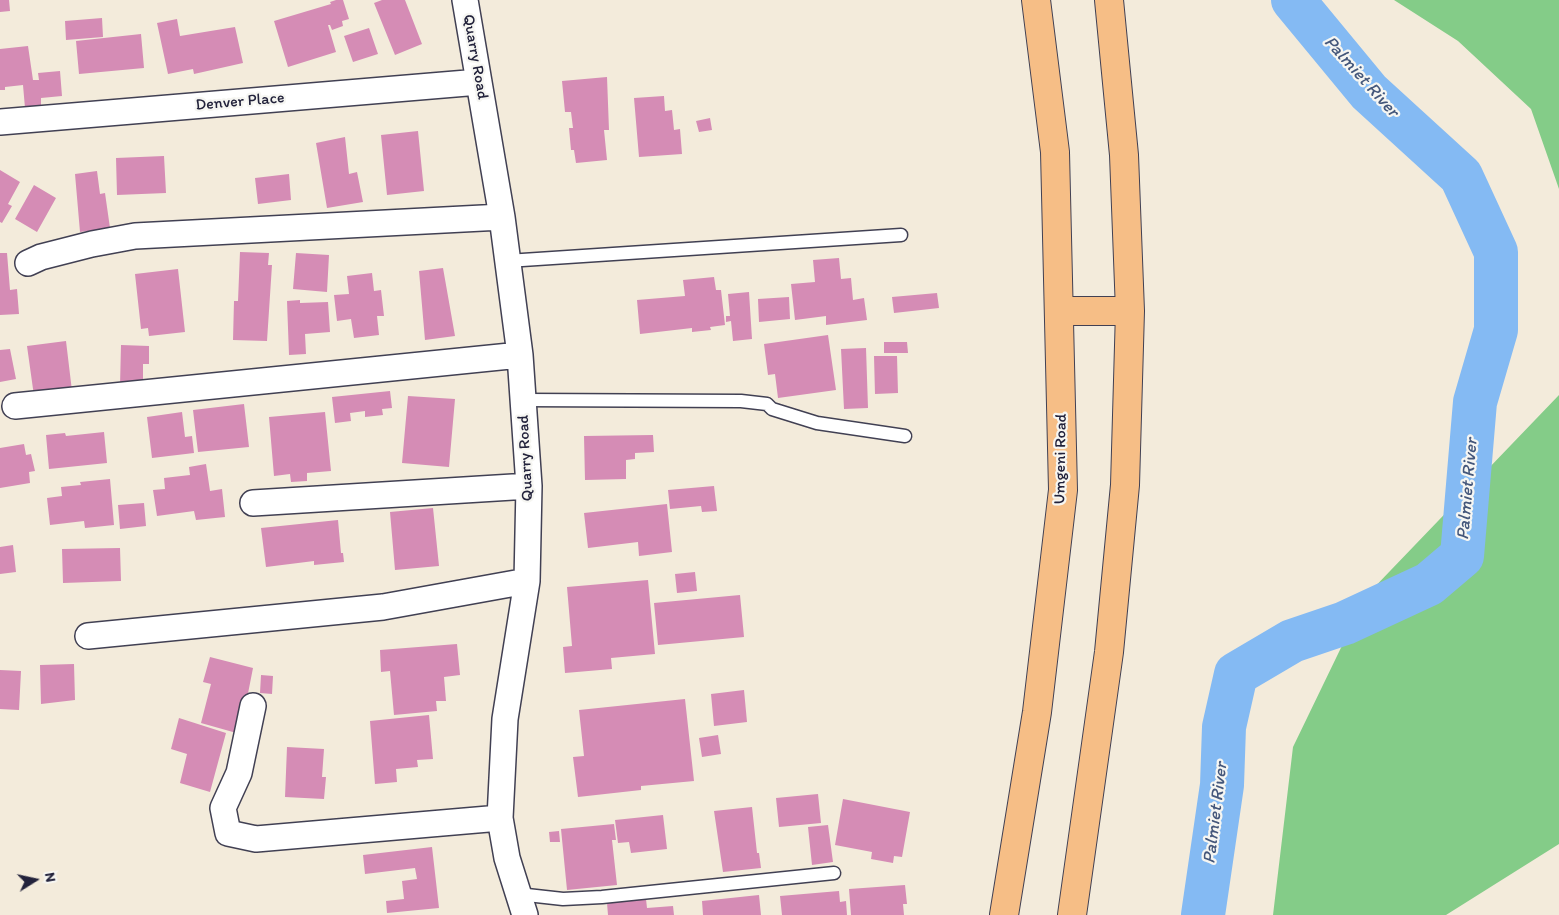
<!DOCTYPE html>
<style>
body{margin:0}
#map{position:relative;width:1559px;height:915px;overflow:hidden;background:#f3ebdb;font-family:Itim,sans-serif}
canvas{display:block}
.north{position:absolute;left:10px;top:855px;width:50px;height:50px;-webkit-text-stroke:4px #f6f6f2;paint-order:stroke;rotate:80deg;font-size:14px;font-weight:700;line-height:20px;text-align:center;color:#22223b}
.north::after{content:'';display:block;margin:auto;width:18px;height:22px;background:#22223b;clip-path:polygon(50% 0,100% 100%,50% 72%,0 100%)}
</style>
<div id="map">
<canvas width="1559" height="915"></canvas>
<div class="north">N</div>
</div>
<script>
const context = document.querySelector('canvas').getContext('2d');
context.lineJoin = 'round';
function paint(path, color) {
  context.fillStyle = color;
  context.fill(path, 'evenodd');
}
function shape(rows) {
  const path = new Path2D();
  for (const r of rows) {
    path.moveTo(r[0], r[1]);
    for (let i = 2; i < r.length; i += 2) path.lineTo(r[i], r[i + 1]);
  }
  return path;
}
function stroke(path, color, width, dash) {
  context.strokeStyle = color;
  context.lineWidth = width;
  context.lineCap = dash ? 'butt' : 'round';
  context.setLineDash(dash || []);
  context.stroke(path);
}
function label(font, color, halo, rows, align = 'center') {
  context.font = font + ' Itim,sans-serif';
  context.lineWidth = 4.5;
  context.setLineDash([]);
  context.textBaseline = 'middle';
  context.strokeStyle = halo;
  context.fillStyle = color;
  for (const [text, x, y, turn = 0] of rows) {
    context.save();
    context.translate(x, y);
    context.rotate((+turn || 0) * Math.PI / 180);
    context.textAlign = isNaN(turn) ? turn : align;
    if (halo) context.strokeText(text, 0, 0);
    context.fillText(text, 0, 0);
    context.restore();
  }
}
const green = shape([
 [1394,0,1559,0,1559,189,1531,109,1458,41],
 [1559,395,1559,844,1446,915,1273,915,1293,747,1366,596]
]);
const river = shape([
 [1203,915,1222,785,1224,727,1236,674,1292,641,1345,623,1429,584,1462,556,1475,402,1496,330,1496,252,1461,176,1369,92,1293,0]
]);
const building = shape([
 [0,0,9,0,10,11,0,12],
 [336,0,343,0,349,19,342,21,343,26,332,30,330,25,328,25,336,52,288,67,274,21,331,4,330,2],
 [382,0,405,0,422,44,395,55,374,3],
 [102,18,103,37,66,40,65,21],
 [177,19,180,36,235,27,243,63,194,74,193,69,168,74,157,23],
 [369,28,378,54,353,62,344,36],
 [141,34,144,68,79,74,76,41],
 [28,46,33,80,39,80,38,73,60,71,62,96,41,98,41,106,25,108,23,85,5,87,5,90,0,90,0,49],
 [607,77,609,130,604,130,607,160,576,163,574,150,571,150,569,128,573,128,571,112,565,112,562,81],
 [664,96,665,111,672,110,674,130,680,129,682,154,639,157,634,98],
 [710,118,712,130,699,132,696,121],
 [418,131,424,191,387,195,381,135],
 [345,137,349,174,357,172,363,202,327,208,316,143],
 [164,156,166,193,117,195,116,158],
 [0,170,20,182,8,204,12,206,2,223,0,222],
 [97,171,100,194,105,193,110,228,80,232,75,174],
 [289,174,291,200,258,204,255,178],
 [34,185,56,198,37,232,15,219],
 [240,252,269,253,268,265,272,265,267,341,233,340,234,301,238,301],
 [0,253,7,253,10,290,17,289,19,314,0,315],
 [296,253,329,255,327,292,293,289],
 [839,258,841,279,851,278,853,300,864,298,867,320,826,325,826,316,795,320,791,284,815,282,813,260],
 [443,268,455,336,425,340,419,271],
 [178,269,185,332,149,336,148,328,141,329,135,274],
 [372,273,374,291,381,290,384,316,377,316,379,335,354,338,351,319,337,321,334,295,349,294,347,276],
 [714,277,716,290,721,290,725,325,710,327,711,330,692,332,692,328,640,334,637,300,685,296,683,280],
 [749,292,752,339,733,341,731,321,726,322,726,316,730,316,728,294],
 [937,293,939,308,894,313,892,297],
 [789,297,790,319,759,322,758,299],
 [300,300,300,303,328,302,330,332,305,334,306,354,289,355,287,301],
 [828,335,836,390,778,398,775,374,768,375,764,344],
 [66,341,72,391,34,396,27,346],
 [884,342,907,342,908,353,884,353],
 [121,345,149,346,149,364,143,364,143,386,120,386],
 [866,348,868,408,844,409,841,349],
 [10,349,16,379,0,382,0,350],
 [874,356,897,356,898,393,875,394],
 [390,391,392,408,382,409,383,415,365,417,365,411,350,413,351,421,335,423,332,397],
 [408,396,455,399,449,467,402,463],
 [244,404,249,447,198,452,193,410],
 [182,412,185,437,192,436,194,453,152,458,147,417],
 [325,412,331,471,307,473,307,481,291,482,290,474,274,476,269,417],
 [104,432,107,463,49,469,46,435,65,433,66,436],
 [653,435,654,452,635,453,635,459,626,460,626,479,585,480,584,436],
 [24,444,26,455,31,454,35,471,29,472,30,483,0,488,0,448],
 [206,464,210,491,222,489,225,517,196,520,194,511,157,516,153,490,165,489,164,478,190,475,189,467],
 [110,479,114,525,85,528,84,521,50,525,47,498,62,496,61,487,81,485,80,482],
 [714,486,717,511,702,512,701,506,670,509,668,490],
 [144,503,146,526,120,529,118,505],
 [667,504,672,552,639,556,638,542,588,548,584,513],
 [433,508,439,566,395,570,390,512],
 [338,520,341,553,343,553,344,562,314,565,314,561,266,567,261,528],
 [13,545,16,572,0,574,0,547],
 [120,548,121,581,63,583,62,549],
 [695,572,697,591,677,593,675,574],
 [648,580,655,654,611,658,612,669,565,673,563,647,572,646,567,587],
 [740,595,744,637,658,645,654,603],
 [457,644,460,675,444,677,446,701,436,701,437,711,394,715,390,671,381,672,380,650],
 [210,657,253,668,240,734,201,723,211,684,203,682],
 [74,664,75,700,41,704,40,665],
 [0,670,21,671,19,710,0,709],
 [261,675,273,676,272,694,260,693],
 [744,690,747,722,714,726,711,694],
 [685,699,694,781,641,786,641,790,578,797,573,757,584,756,579,710],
 [429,715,433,759,417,760,418,767,396,769,397,782,375,784,370,721],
 [179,718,226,733,210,792,180,783,187,754,171,749],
 [718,735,721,754,702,757,699,738],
 [287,747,324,749,322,777,326,777,324,799,285,797],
 [818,794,821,823,779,827,776,798],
 [843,799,910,812,902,857,894,856,893,863,871,859,872,852,835,845],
 [752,807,757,853,759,853,761,868,723,872,714,811],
 [663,815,667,849,631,853,629,842,618,843,615,820],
 [614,824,616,840,612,840,617,885,567,890,561,829],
 [828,825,833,862,812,865,808,827],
 [559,831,560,842,550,842,549,832],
 [432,847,439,908,387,913,386,901,404,899,402,881,417,879,415,868,365,874,363,855],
 [905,885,907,904,903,904,904,915,851,915,849,889],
 [839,891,840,902,846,901,847,915,782,915,780,896],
 [759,895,761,915,703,915,702,901],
 [646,899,647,908,673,906,674,915,608,915,607,903]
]);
const service = shape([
 [507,261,901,235],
 [523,400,741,401,767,404,772,409,817,423,905,436],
 [518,894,563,899,602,897,834,873]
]);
const minor = shape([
 [465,0,502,217,520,355,529,486,527,581,505,719,500,818,507,858,525,915],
 [0,122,479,82],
 [28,263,41,257,92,244,135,236,502,217],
 [15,406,520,355],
 [253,503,529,486],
 [88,636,383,607,527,581],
 [253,706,239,773,223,808,228,833,256,839,500,818]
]);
const motorway = shape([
 [1060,311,1130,311],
 [1004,915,1037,712,1063,490,1055,152,1036,0],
 [1072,915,1109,652,1125,485,1130,311,1124,155,1109,0]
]);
const streetNames = [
 ["Quarry Road",475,57,80],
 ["Denver Place",240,102,-5],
 ["Quarry Road",526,458,-93],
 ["Umgeni Road",1061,459,-89]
];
const waterNames = [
 ["Palmiet River",1361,77,48],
 ["Palmiet River",1468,489,-85],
 ["Palmiet River",1216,813,-83]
];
paint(green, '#84cc88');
stroke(river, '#84baf3', 44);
paint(building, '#d58cb5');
stroke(service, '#414053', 15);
stroke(minor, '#414053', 28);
stroke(motorway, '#414053', 30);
stroke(service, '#fff', 12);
stroke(minor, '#fff', 25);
stroke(motorway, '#f6be86', 28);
label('16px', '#22223b', '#f6f6f2', streetNames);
label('italic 18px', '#44577b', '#f6f6f2', waterNames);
</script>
